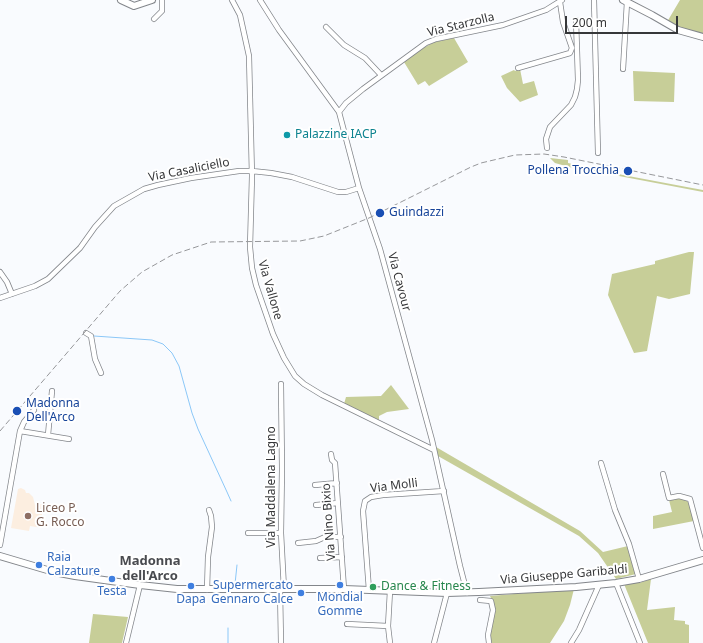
<!DOCTYPE html>
<style>
body{margin:0}
#map{position:relative;width:703px;height:643px;overflow:hidden;background:#f9fbfe;font-family:"Noto Sans",sans-serif}
canvas{display:block}
.scale{position:absolute;left:565px;top:16px;width:113px;height:18px;box-sizing:border-box;border:2px solid #363739;border-top:0;padding-left:5px;font-size:12px;line-height:14px;white-space:nowrap;color:#363739;-webkit-text-stroke:3px #fff;paint-order:stroke}
</style>
<div id="map">
<canvas width="703" height="643"></canvas>
<div class="scale">200 m</div>
</div>
<script>
const context = document.querySelector('canvas').getContext('2d');
context.lineJoin = 'round';
function paint(path, color) {
  context.fillStyle = color;
  context.fill(path, 'evenodd');
}
function shape(rows) {
  const path = new Path2D();
  for (const r of rows) {
    path.moveTo(r[0], r[1]);
    for (let i = 2; i < r.length; i += 2) path.lineTo(r[i], r[i + 1]);
  }
  return path;
}
function stroke(path, color, width, dash) {
  context.strokeStyle = color;
  context.lineWidth = width;
  context.lineCap = dash ? 'butt' : 'round';
  context.setLineDash(dash || []);
  context.stroke(path);
}
function label(font, color, halo, rows, align = 'center') {
  context.font = font + ' "Noto Sans",sans-serif';
  context.lineWidth = 4;
  context.setLineDash([]);
  context.textBaseline = 'middle';
  context.strokeStyle = halo;
  context.fillStyle = color;
  for (const [text, x, y, turn = 0] of rows) {
    context.save();
    context.translate(x, y);
    context.rotate((+turn || 0) * Math.PI / 180);
    context.textAlign = isNaN(turn) ? turn : align;
    if (halo) context.strokeText(text, 0, 0);
    context.fillText(text, 0, 0);
    context.restore();
  }
}
const education = shape([
 [21,488,25,490,26,493,29,493,33,497,35,505,42,504,42,528,30,526,29,531,11,528,18,489]
]);
const green = shape([
 [680,0,703,0,703,35,677,27,667,22],
 [454,38,468,62,429,86,425,81,418,85,404,62,420,50,434,42],
 [520,69,523,84,534,81,538,95,520,102,507,88,501,76,514,70,515,71],
 [633,71,675,73,674,102,634,101],
 [550,158,568,160,568,163,623,175,692,188,703,190,703,192,619,176,604,172,593,173,587,172,555,163],
 [689,252,694,252,690,294,669,299,657,296,647,351,634,353,608,295,612,274,655,264,655,261],
 [391,385,409,409,387,412,379,416,379,420,344,404,346,397,381,396],
 [436,447,580,531,603,552,628,546,636,574,616,579,598,553,579,536,438,456],
 [680,498,685,500,690,503,694,521,653,529,653,516,672,512,669,500],
 [651,579,647,610,675,607,674,620,685,621,685,624,689,625,689,643,648,643,624,584,639,581,639,583],
 [574,589,570,605,564,621,550,643,490,643,489,633,492,600,490,596],
 [93,614,128,617,122,643,89,643]
]);
const stream = shape([
 [94,336,152,340,163,344,172,353,179,366,192,413,198,429,227,492,231,501],
 [235,584,237,565],
 [228,643,228,628]
]);
const street = shape([
 [232,0,240,15,249,56,252,176,250,247,252,268,256,285,273,334,284,358,295,376,304,384,322,395,434,450],
 [260,0,279,30,339,112,359,188,380,249,432,440,460,566,467,593],
 [594,0,598,153],
 [154,19,162,11,162,0],
 [326,27,344,45,365,58,381,75],
 [518,68,570,53,572,48,563,22,560,2],
 [623,69,627,2],
 [339,112,346,103,363,89,426,43,436,39,503,25,546,10,562,0],
 [547,148,546,139,550,127,571,105,575,97,577,89,578,80,576,20],
 [0,272,7,282,12,294],
 [0,298,35,286,48,279,80,248,95,227,114,206,144,189,158,185,191,178,239,171,252,171,271,173,292,177,338,192,346,192,359,188],
 [86,333,91,336,95,359,101,373],
 [281,384,282,469,281,533,284,589],
 [20,431,69,439],
 [48,435,52,391],
 [331,454,332,460,335,463,344,589],
 [601,463,615,510,629,544,639,579],
 [663,474,669,498,679,496,690,499,703,548],
 [315,485,337,483],
 [316,505,338,503],
 [248,533,281,533],
 [298,543,316,541,325,537,341,537],
 [0,545,20,431,24,422,34,410],
 [320,558,342,557],
 [616,583,640,643],
 [280,589,281,643],
 [207,590,208,557,212,527,211,516,209,510],
 [369,590,363,511,365,501,371,497,383,495,444,491],
 [390,591,388,626,390,643],
 [480,600,491,601,493,610,488,635,489,643],
 [347,624,388,626],
 [126,643,140,585],
 [434,643,447,593],
 [571,643,579,630,599,585]
]);
const secondary = shape([
 [121,0,134,6,152,0],
 [623,0,652,15,678,30,703,37],
 [0,556,54,572,75,576,140,585,177,589,344,589,447,593,479,592,576,587,616,583,639,579,703,560]
]);
const rail = shape([
 [0,431,120,291,142,272,172,255,211,242,300,241,324,236,369,218,471,167,481,163,515,155,544,154,564,157,703,185]
]);
const markers = [
 [287,135,4,"#0f9aa8"],
 [628,171,5,"#1a4fb4"],
 [380,213,5,"#1a4fb4"],
 [17,411,5,"#1a4fb4"],
 [28,516,4,"#8d6e63"],
 [39,565,4,"#3f7fe0"],
 [112,579,4,"#3f7fe0"],
 [340,585,4,"#3f7fe0"],
 [191,586,4,"#3f7fe0"],
 [373,587,4,"#2e9e5b"],
 [301,593,4,"#3f7fe0"]
];
const streetNames = [
 ["Via Starzolla",461,25,-14],
 ["Via Casaliciello",189,170,-11],
 ["Via Cavour",399,282,75],
 ["Via Vallone",270,290,74],
 ["Via Molli",394,486,-7],
 ["Via Maddalena Lagno",272,487,-90],
 ["Via Nino Bixio",329,522,-94],
 ["Via Giuseppe Garibaldi",564,575,-5]
];
const cultureNames = [
 ["Palazzine IACP",295,135]
];
const transitNames = [
 ["Pollena Trocchia",619,171,"right"],
 ["Guindazzi",389,213],
 ["Madonna",26,404],
 ["Dell'Arco",26,418]
];
const educationNames = [
 ["Liceo P.",36,509],
 ["G. Rocco",36,523]
];
const shopNames = [
 ["Raia",47,558,"left"],
 ["Calzature",47,572,"left"],
 ["Supermercato",293,586,"right"],
 ["Gennaro Calce",293,600,"right"],
 ["Testa",112,592],
 ["Mondial",340,598],
 ["Gomme",340,612],
 ["Dapa",191,600]
];
const leisureNames = [
 ["Dance & Fitness",381,587]
];
const neighbourhoodNames = [
 ["Madonna",150,561],
 ["dell'Arco",150,576]
];
paint(education, '#fceee0');
paint(green, '#c7ce98');
stroke(stream, '#8bc7f7', 1);
stroke(street, '#83868b', 6);
stroke(secondary, '#83868b', 8);
stroke(street, '#fff', 4.5);
stroke(secondary, '#fff', 6);
stroke(rail, '#96979a', 1, [6, 3]);
for (const [x, y, r, color] of markers) {
  const dot = new Path2D();
  dot.arc(x, y, r, 0, 2 * Math.PI);
  context.fillStyle = color;
  context.fill(dot);
  stroke(dot, '#fff', 1.5);
}
label('12px', '#363739', '#fff', streetNames);
label('12px', '#0d838f', '#fff', cultureNames, 'left');
label('12px', '#164399', '#fff', transitNames, 'left');
label('12px', '#785e54', '#fff', educationNames, 'left');
label('12px', '#366cbe', '#fff', shopNames);
label('12px', '#27864d', '#fff', leisureNames, 'left');
label('bold 13px', '#494b50', '#fff', neighbourhoodNames);
</script>
